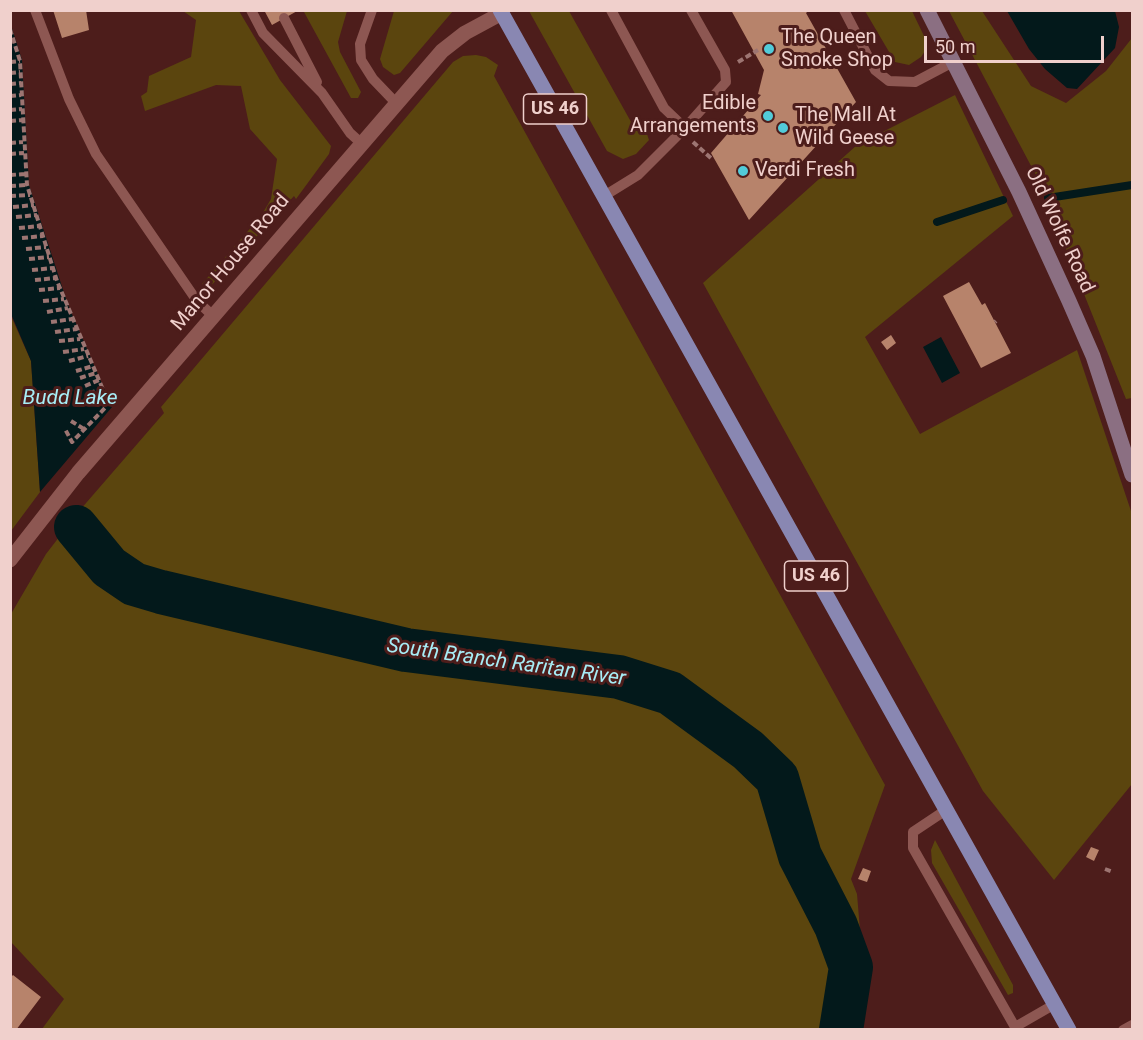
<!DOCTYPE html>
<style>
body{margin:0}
#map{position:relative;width:1143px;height:1040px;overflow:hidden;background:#4d1d1b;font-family:Roboto,sans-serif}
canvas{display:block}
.frame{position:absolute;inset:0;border:12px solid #f0d0cc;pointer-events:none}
.scale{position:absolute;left:924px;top:36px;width:180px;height:27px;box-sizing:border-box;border:3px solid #f0d0cc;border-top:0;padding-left:8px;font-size:18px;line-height:21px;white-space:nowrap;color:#f0d0cc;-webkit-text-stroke:4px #4d1d1b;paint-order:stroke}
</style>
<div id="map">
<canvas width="1143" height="1040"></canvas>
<div class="frame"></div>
<div class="scale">50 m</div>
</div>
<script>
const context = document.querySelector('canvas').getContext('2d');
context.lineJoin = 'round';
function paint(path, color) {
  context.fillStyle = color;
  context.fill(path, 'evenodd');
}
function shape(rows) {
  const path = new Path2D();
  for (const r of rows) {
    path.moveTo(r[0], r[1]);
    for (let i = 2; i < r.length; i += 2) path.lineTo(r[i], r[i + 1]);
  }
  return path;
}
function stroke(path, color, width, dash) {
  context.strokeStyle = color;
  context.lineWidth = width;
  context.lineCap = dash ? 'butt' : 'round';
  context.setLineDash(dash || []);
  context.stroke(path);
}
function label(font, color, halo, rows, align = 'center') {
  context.font = font + ' Roboto,sans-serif';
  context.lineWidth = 6;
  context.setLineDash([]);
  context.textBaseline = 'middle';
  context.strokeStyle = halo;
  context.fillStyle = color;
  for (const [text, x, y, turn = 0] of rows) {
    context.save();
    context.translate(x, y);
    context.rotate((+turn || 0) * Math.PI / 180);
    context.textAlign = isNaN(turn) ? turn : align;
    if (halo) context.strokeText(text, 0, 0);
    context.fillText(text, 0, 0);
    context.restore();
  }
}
const green = shape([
 [183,11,239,11,280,80,331,146,329,154,296,199,294,196,208,289,202,284,261,216,271,199,277,159,250,129,241,86,216,85,145,111,141,96,147,92,149,76,191,57,196,20],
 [306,11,347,11,338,42,340,52,361,92,358,98,351,98,304,12],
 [394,11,453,11,400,73,394,75,383,67,380,59],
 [529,11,569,11,635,129,644,125,649,140,636,154,623,159,607,151],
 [865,11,912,11,924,36,925,51,921,57,909,65,895,62],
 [949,11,982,11,1031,86,1066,103,1106,71,1132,38,1132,398,1126,399,1038,179],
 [476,55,486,57,498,65,494,76,885,785,851,879,857,894,863,966,858,1029,42,1029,64,999,11,942,11,614,46,554,80,510,164,413,161,407,453,62,463,56],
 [955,95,1013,216,865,337,920,434,1077,350,1132,514,1132,784,1054,880,983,791,703,283,857,145],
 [10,314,31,361,40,492,11,531],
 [935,840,1013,985,1013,993,1008,995,932,863,931,850]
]);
const water = shape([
 [1007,11,1115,11,1119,27,1115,48,1077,89,1067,88,1045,69,1029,49],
 [10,22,22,60,29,185,68,305,112,407,40,492,31,361,11,314],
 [941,337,960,373,942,383,923,347]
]);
const stream = shape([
 [1048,198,1132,185],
 [937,222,1003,200]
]);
const river = shape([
 [76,527,109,567,134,584,161,592,406,650,619,677,670,693,748,750,777,778,800,856,836,926,851,967,841,1030]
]);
const building = shape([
 [53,10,86,10,89,30,62,38],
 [264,10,299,10,272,25],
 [731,10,809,10,806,13,856,102,749,220,711,153,761,95,758,94,764,70],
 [969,282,982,305,985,303,1011,353,981,368,943,296],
 [891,335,896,343,887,350,881,342],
 [1091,847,1099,850,1094,861,1086,857],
 [863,868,871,871,867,882,858,879],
 [13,975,41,997,16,1030,10,1030,10,978]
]);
const path = shape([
 [10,29,20,61,27,185,57,281,107,399,105,408,72,442,65,429],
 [10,62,20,61],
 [738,62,758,50],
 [10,73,20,72],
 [10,84,21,83],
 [10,96,21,95],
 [10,110,22,109],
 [10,121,22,120],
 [693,142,713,160],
 [10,143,23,142],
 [10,154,24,153],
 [10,175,26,174],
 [10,186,27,185],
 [10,196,30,195],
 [13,207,34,205],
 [16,217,37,215],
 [19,228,40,226],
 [22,238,43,236],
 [26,249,46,247],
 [29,259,49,257],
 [32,270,53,268],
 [35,280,56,278],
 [39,290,60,288],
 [43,301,64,299],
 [47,312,68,308],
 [51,322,72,319],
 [995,322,996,321],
 [55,332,76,329],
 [59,341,80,339],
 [63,352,84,349],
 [69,361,88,356],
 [76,371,93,366],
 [80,378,96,373],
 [85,386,99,380],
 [89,393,103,389],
 [92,403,107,399],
 [71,421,84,429],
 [1105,869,1113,872]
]);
const lane = shape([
 [35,10,69,99,96,154,197,301,213,316],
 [251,10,263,33,322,93,350,133,361,143],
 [372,10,360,44,361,60,373,79,396,103],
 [611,10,664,108,685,128],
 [844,10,875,70,889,81,915,82,953,62],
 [284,18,317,82],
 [604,196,638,175,685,128,726,82,725,70,691,10],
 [946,810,913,832,913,848,1015,1027,1055,1004],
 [1123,1030,1132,1025]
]);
const street = shape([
 [10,560,78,473,442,51,465,33,502,13]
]);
const secondary = shape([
 [927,10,1019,192,1069,301,1093,356,1132,475]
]);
const primary = shape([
 [500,10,1069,1030]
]);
const markers = [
 [769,49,6,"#52cbd9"],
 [768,116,6,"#52cbd9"],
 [783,128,6,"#52cbd9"],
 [743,171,6,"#52cbd9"]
];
const shields = [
 [555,109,63],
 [816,576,63]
];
const shieldNames = [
 ["US 46",555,109],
 ["US 46",816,576]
];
const poiNames = [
 ["The Queen",781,38],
 ["Smoke Shop",781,61],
 ["Edible",756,104,"right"],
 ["Arrangements",756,127,"right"],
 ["The Mall At",795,116],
 ["Wild Geese",795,139],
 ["Verdi Fresh",755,171]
];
const streetNames = [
 ["Old Wolfe Road",1059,230,65],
 ["Manor House Road",231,263,-50]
];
const waterNames = [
 ["Budd Lake",70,399],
 ["South Branch Raritan River",506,663,8]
];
paint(green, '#5b450e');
paint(water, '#03191b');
stroke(stream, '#03191b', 8);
stroke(river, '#03191b', 44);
paint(building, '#b7836b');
stroke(path, '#9d7572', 4, [6, 3]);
stroke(lane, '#8d5752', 10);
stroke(street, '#8d5752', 15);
stroke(secondary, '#8b6f82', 15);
stroke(primary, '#8987b2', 15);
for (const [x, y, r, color] of markers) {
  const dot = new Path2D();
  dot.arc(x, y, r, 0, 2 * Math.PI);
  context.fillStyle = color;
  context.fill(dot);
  stroke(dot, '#4d1d1b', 2);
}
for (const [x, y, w] of shields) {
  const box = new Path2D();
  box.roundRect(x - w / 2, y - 15, w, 30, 4.5);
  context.fillStyle = '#4d1d1b';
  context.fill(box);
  stroke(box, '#f0d0cc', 1.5);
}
label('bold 18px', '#f0d0cc', null, shieldNames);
label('20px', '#f0d0cc', '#4d1d1b', poiNames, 'left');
label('20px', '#f0d0cc', '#4d1d1b', streetNames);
label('italic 21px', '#a7edf6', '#4d1d1b', waterNames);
</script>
